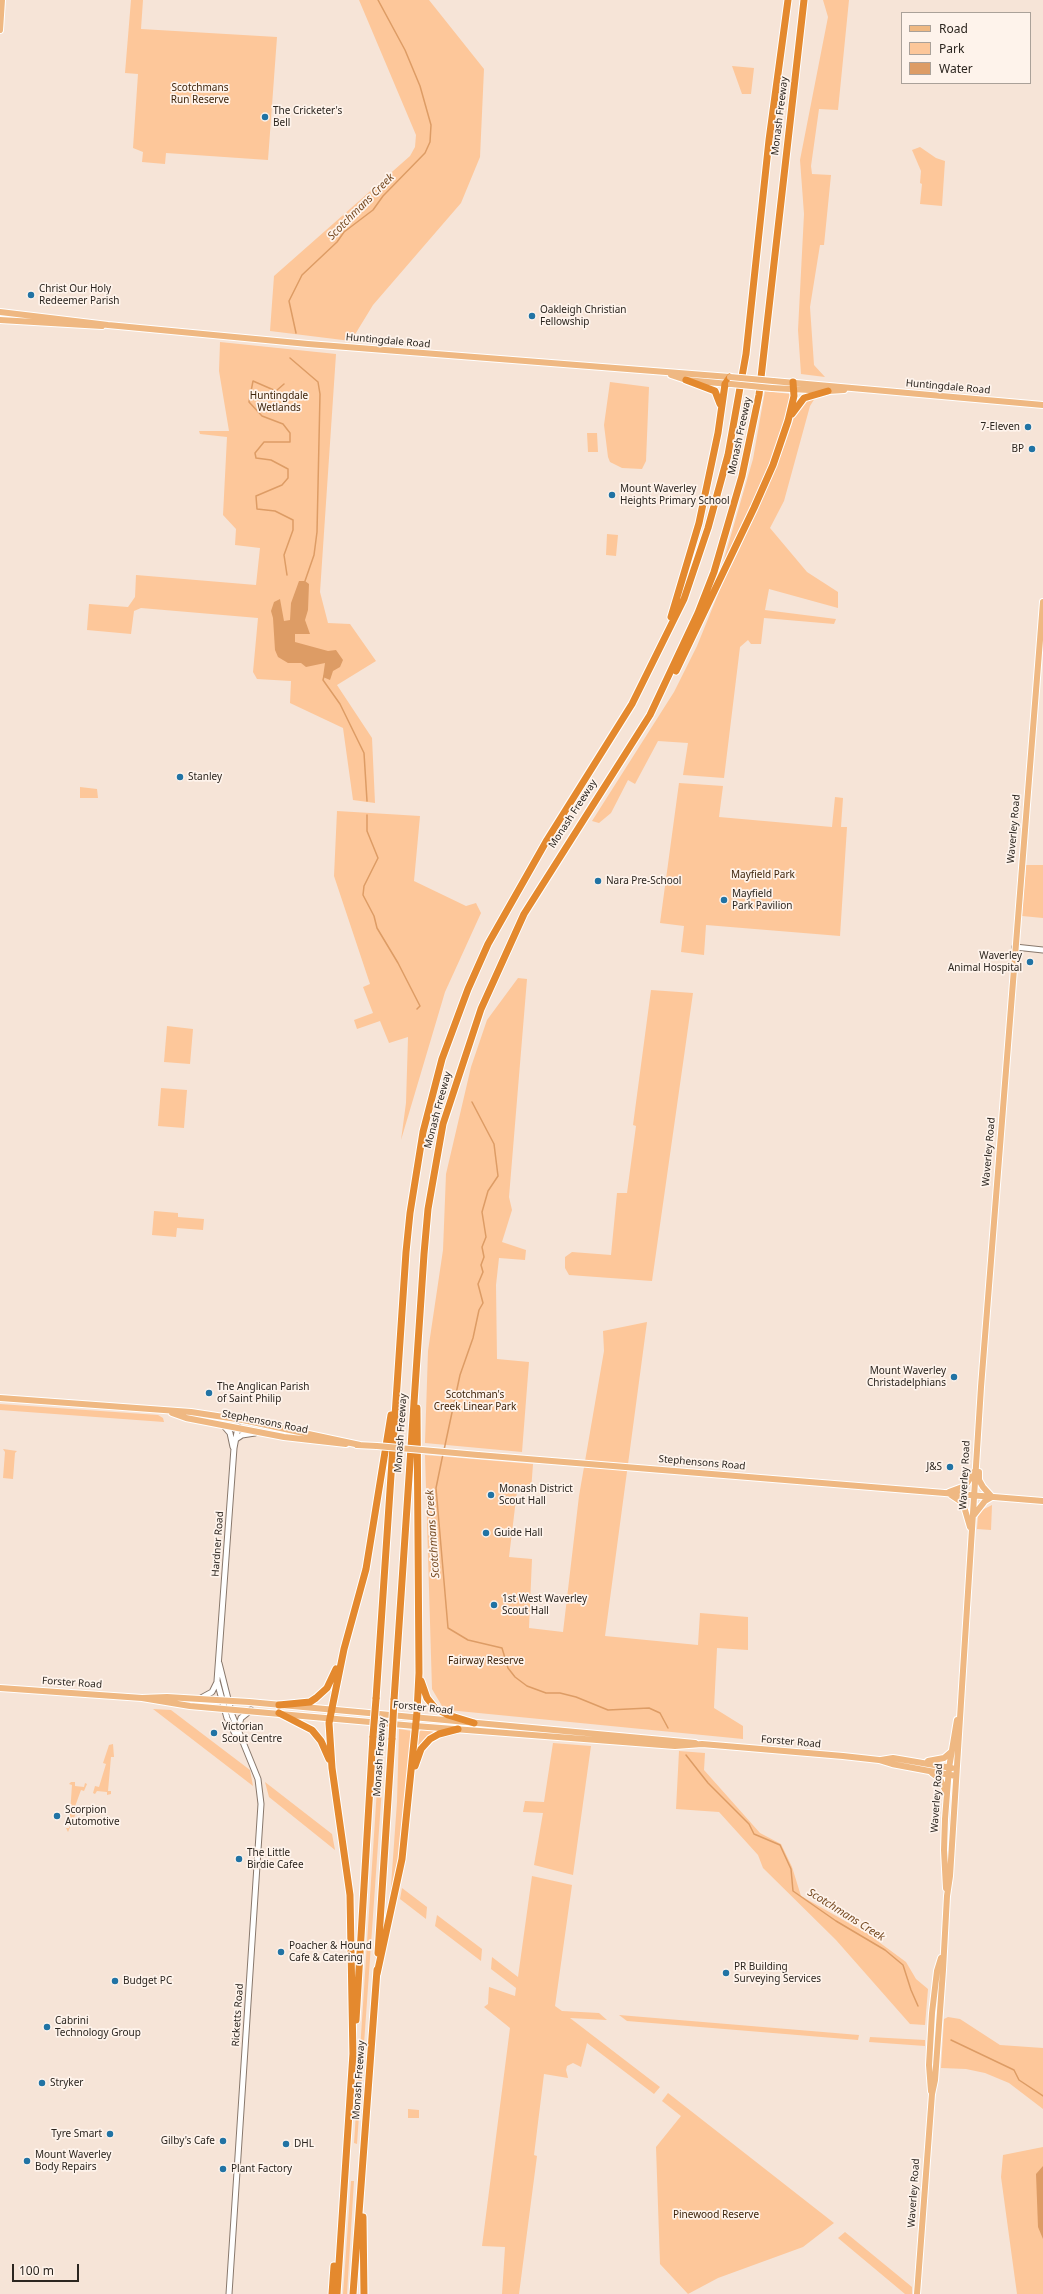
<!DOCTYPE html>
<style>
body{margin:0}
#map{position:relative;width:1043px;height:2294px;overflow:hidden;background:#f6e4d7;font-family:"Noto Sans",sans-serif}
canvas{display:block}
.legend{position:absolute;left:901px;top:12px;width:130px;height:72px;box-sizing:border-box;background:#fef3eb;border:1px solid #aaa199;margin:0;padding:5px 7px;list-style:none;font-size:12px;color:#2b251f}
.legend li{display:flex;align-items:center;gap:8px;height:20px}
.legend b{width:20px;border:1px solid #aaa199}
.scale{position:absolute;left:12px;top:2264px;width:67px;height:18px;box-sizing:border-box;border:2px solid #2b251f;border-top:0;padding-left:5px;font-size:12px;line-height:14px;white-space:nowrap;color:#2b251f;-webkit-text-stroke:3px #fef3eb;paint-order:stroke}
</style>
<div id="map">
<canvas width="1043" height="2294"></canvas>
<ul class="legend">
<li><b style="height:5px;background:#efb882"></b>Road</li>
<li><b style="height:11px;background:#fdc79a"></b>Park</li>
<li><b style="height:11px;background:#dd9c65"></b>Water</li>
</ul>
<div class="scale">100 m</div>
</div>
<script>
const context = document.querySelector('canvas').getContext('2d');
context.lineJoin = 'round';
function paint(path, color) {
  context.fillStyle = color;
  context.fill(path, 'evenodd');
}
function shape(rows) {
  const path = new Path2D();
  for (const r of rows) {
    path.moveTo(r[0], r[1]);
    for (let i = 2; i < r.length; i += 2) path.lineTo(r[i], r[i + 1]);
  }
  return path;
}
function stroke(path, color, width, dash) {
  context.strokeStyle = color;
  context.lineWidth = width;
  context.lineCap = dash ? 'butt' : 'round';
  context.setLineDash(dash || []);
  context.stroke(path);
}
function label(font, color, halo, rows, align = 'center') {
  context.font = font + ' "Noto Sans",sans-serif';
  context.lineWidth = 3.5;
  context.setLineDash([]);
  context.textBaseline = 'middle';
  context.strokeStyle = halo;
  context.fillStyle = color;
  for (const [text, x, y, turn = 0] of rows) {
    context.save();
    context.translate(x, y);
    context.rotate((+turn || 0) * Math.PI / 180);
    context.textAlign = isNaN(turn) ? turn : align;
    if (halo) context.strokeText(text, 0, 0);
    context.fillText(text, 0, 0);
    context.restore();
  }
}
const green = shape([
 [131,0,143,0,141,29,277,37,268,160,166,153,165,164,142,162,143,152,133,148,138,74,125,73],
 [359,0,429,0,484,69,480,157,461,203,373,305,351,341,270,331,274,276,410,156,415,147,416,135],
 [823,0,849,0,838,110,819,109,811,166,812,174,831,175,824,245,820,245,810,307,814,365,825,377,801,374,798,330,804,214,800,160,828,17],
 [732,66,754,68,751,94,742,94],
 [920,147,936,158,945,161,942,206,920,204,922,184,920,183,921,171,912,150],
 [220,342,336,354,320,592,328,623,350,624,376,661,337,685,372,738,375,803,353,800,343,728,290,703,291,681,257,679,253,672,258,618,141,608,134,611,131,634,87,630,89,604,128,607,135,597,136,575,256,585,260,548,235,545,236,529,223,515,227,437,200,434,199,431,229,431,219,371],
 [610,382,649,387,646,461,642,469,622,468,610,462,608,457,604,425],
 [765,391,791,394,791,404,773,456,724,567,722,566,753,459],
 [815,398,810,406,784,501,770,528,807,572,838,592,838,608,769,589,765,610,836,619,834,624,764,618,761,644,751,644,748,640,740,647,724,778,683,775,688,743,658,741,635,784,628,780,611,813,599,823,592,821,674,692,697,646,723,582,739,550,785,444,797,409,803,401],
 [587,433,597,433,598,452,588,452],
 [607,534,618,535,616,556,606,555],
 [679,783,723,786,719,817,832,827,835,797,843,798,841,827,847,827,840,936,706,925,704,955,681,952,684,926,660,923],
 [80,787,97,789,98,798,80,798],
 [337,811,420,816,414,881,466,906,476,903,481,913,445,992,401,1140,406,1103,408,1037,389,1043,380,1021,357,1029,354,1020,373,1013,363,987,370,984,334,876],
 [1026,865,1043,865,1043,918,1022,916],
 [518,978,527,979,509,1197,512,1210,502,1242,526,1250,525,1260,499,1258,496,1285,497,1359,529,1362,522,1452,425,1443,428,1351,443,1250,446,1174,471,1067,487,1020],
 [651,990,693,993,652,1281,569,1275,565,1268,565,1257,572,1252,611,1255,617,1193,627,1193,636,1126,633,1125],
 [167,1026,193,1029,190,1064,164,1062],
 [161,1088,187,1090,184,1128,158,1126],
 [154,1211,178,1213,178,1217,204,1219,203,1230,177,1228,176,1237,152,1235],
 [647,1322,605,1636,698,1645,700,1613,748,1617,748,1650,717,1648,714,1708,743,1726,743,1739,448,1710,442,1706,432,1689,425,1455,533,1464,531,1491,517,1491,509,1557,532,1559,529,1628,563,1632,579,1496,604,1351,603,1331],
 [0,1404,158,1415,163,1418,164,1422,0,1410],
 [3,1449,17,1451,15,1453,13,1479,3,1478,5,1452],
 [992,1505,991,1530,977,1529,978,1516,982,1510],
 [153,1709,171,1710,250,1770,253,1786],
 [399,1729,412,1731,402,1835,397,1870,390,1900,397,1802],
 [422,1729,436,1732,418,1752,416,1751,419,1732],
 [553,1743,591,1746,573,1875,534,1865,543,1813,523,1812,525,1801,544,1802],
 [113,1744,114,1757,111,1757,108,1791,111,1791,111,1794,107,1795,107,1792,97,1791,95,1794,93,1793,95,1786,99,1787,106,1764,103,1763,109,1745],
 [679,1751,705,1753,704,1770,760,1833,781,1844,792,1867,801,1896,868,1934,906,1962,916,1979,928,1989,925,2025,910,2024,836,1940,763,1868,758,1855,719,1812,676,1809],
 [378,1773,383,1773,357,2144,354,2143],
 [71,1782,75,1782,75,1786,84,1787,85,1783,87,1784,84,1791,81,1790,73,1812,76,1813,68,1832,66,1828,69,1828,72,1785,69,1784],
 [265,1782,332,1834,335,1850,269,1797],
 [532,1876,572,1885,555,2006,562,2011,599,2013,607,2020,570,2018,660,2087,654,2094,587,2043,581,2067,573,2063,567,2066,566,2070,568,2078,544,2074,534,2155,537,2156,519,2294,502,2294,505,2247,482,2246,510,2028,484,2007,488,2004,489,1987,515,1996,516,1988,491,1969,492,1957,518,1977],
 [402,1888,427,1907,426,1919,400,1899],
 [437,1915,482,1949,481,1961,435,1926],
 [619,2015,859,2035,858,2040,627,2021],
 [948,2017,960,2019,1000,2045,1043,2048,1043,2109,1009,2083,985,2073,966,2069,941,2068,944,2019],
 [870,2037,925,2040,925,2046,869,2042],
 [668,2093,834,2223,803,2247,718,2278,688,2294,660,2264,656,2147,681,2116,662,2101],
 [408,2109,419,2110,419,2118,408,2118],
 [1043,2147,1043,2294,1017,2294,1001,2177,1003,2155],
 [351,2181,354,2181,347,2294,343,2294],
 [845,2232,912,2287,912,2294,905,2294,838,2238]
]);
const water = shape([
 [299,581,305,581,309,584,308,610,305,620,310,634,295,634,295,642,328,651,336,650,343,660,340,667,333,671,330,680,323,677,325,663,306,667,301,663,288,663,278,657,275,650,273,618,271,611,274,602,280,599,284,621,290,620,291,603],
 [1043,2166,1043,2239,1038,2227,1036,2174]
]);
const stream = shape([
 [296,333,289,301,302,275,337,242,344,232,373,210,383,196,425,153,430,142,431,125,420,86,405,50,378,0],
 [290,358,318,382,320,394,317,532,314,555,305,581],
 [284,384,276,391,253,381,249,402,262,416,283,424,290,433,290,442,264,442,255,453,256,458,271,460,288,469,288,478,282,485,256,496,257,509,275,511,293,520,293,530,284,555,287,575],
 [324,676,323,680,340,704,364,753,367,801],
 [367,815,367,831,378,858,364,886,363,895,374,916,377,928,398,963,420,1006,417,1009],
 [444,1450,460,1375,473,1338,479,1310,483,1303,478,1284,483,1272,481,1265,484,1257,482,1247,486,1237,482,1212,488,1191,498,1176,494,1144,472,1102],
 [443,1454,436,1488,448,1628,468,1640,502,1648,508,1668,515,1677,527,1686,546,1693,560,1693,576,1697,608,1710,649,1708,660,1713,668,1728],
 [686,1755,708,1783,749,1824,754,1834,780,1845,791,1869,793,1891,836,1921,885,1950,903,1965,911,1990,918,2006],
 [951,2040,1014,2070,1019,2080,1043,2096]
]);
const tertiary = shape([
 [1015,947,1043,950],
 [224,1426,230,1433,233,1447],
 [238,1427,234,1448,217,1681,227,1718,235,1734,241,1740],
 [236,1439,242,1435,255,1433],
 [219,1663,232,1715,258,1779,261,1804,229,2294],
 [201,1698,212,1692,217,1682],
 [238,1728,241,1718,251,1710]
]);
const primary = shape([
 [0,30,2,0],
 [0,312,108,325,308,344,730,377],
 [0,320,102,326],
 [671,375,686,380,729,384],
 [773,381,1043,405],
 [772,388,828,391,844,390],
 [0,1398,191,1412,243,1420,360,1445],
 [172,1413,186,1418,284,1437,346,1444],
 [357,1445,377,1446],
 [478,1455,1043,1501],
 [979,1472,979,1480,983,1487,992,1497],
 [949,1492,965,1486,975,1471],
 [951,1495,963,1503,970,1527],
 [974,1515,985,1501,992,1497],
 [0,1688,142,1698,167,1697,249,1702,695,1743],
 [142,1698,190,1706,415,1726,675,1746,702,1744,843,1756,879,1760,892,1764,956,1776],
 [881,1760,893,1758,952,1768],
 [928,1761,944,1758,951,1752],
 [932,1773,940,1779,946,1792],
 [946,1888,944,1850,945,1819,949,1768,957,1720],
 [931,2091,929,2065,932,2013,937,1971,941,1958],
 [917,2294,932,2094,935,2080,943,1970,947,1896,950,1876,981,1387,1043,602]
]);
const motorway = shape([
 [686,380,715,391,720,404],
 [792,414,804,398,828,391],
 [671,617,699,523,718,433,725,384,730,377],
 [676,671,754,508,773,465,788,421,794,396,793,382],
 [421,1681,427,1698,435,1708,448,1715,474,1723],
 [376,1699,406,1252,410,1213,423,1132,442,1059,468,989,488,944,547,840,632,704,684,599,708,528,728,455,746,354,769,140,788,0],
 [394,1700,424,1254,428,1209,443,1124,481,1009,524,914,650,715,698,613,714,572,742,476,759,395,804,0],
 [279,1705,310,1702,316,1698,327,1688,336,1669],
 [279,1713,312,1730,321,1741,329,1759],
 [415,1766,421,1749,430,1739,439,1734,458,1729],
 [378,1953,392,1738],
 [377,1974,402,1859,417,1712,419,1673,417,1408],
 [356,2020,373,1736],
 [353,2057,350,1895,332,1768,329,1723,344,1649,366,1569,391,1415],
 [363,2217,364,2294],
 [332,2294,334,2266],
 [337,2294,353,2053],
 [353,2294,377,1970]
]);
const primaryBridge = shape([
 [730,377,773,381],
 [731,384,772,388],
 [377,1446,478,1455]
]);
const motorwayBridge = shape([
 [373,1736,376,1699],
 [392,1738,394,1700]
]);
const markers = [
 [265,117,4,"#2173a4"],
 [31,295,4,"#2173a4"],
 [532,316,4,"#2173a4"],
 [1028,427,4,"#2173a4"],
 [1032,449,4,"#2173a4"],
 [612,495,4,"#2173a4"],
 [180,777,4,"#2173a4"],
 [598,881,4,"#2173a4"],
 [724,900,4,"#2173a4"],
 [1030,962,4,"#2173a4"],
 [954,1377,4,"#2173a4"],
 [209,1393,4,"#2173a4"],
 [950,1467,4,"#2173a4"],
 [491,1495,4,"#2173a4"],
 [486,1533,4,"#2173a4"],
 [494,1605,4,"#2173a4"],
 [214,1733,4,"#2173a4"],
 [57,1816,4,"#2173a4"],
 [239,1859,4,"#2173a4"],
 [281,1952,4,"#2173a4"],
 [726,1973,4,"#2173a4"],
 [115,1981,4,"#2173a4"],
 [47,2027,4,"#2173a4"],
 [42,2083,4,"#2173a4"],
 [110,2134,4,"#2173a4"],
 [223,2141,4,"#2173a4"],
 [286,2144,4,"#2173a4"],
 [27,2161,4,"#2173a4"],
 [223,2169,4,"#2173a4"]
];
const parkNames = [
 ["Scotchmans",200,88],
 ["Run Reserve",200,100],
 ["Huntingdale",279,396],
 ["Wetlands",279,408],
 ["Mayfield Park",763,875],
 ["Scotchman's",475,1395],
 ["Creek Linear Park",475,1407],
 ["Fairway Reserve",486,1661],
 ["Pinewood Reserve",716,2215]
];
const poiNames = [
 ["The Cricketer's",273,111],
 ["Bell",273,123],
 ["Christ Our Holy",39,289],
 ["Redeemer Parish",39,301],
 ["Oakleigh Christian",540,310],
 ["Fellowship",540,322],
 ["7-Eleven",1020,427,"right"],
 ["BP",1024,449,"right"],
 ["Mount Waverley",620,489],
 ["Heights Primary School",620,501],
 ["Stanley",188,777],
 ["Nara Pre-School",606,881],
 ["Mayfield",732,894],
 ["Park Pavilion",732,906],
 ["Waverley",1022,956,"right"],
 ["Animal Hospital",1022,968,"right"],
 ["Mount Waverley",946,1371,"right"],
 ["Christadelphians",946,1383,"right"],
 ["The Anglican Parish",217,1387],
 ["of Saint Philip",217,1399],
 ["J&S",942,1467,"right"],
 ["Monash District",499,1489],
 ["Scout Hall",499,1501],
 ["Guide Hall",494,1533],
 ["1st West Waverley",502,1599],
 ["Scout Hall",502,1611],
 ["Victorian",222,1727],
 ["Scout Centre",222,1739],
 ["Scorpion",65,1810],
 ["Automotive",65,1822],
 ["The Little",247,1853],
 ["Birdie Cafee",247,1865],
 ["Poacher & Hound",289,1946],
 ["Cafe & Catering",289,1958],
 ["PR Building",734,1967],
 ["Surveying Services",734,1979],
 ["Budget PC",123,1981],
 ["Cabrini",55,2021],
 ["Technology Group",55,2033],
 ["Stryker",50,2083],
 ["Tyre Smart",102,2134,"right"],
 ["Gilby's Cafe",215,2141,"right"],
 ["DHL",294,2144],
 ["Mount Waverley",35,2155],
 ["Body Repairs",35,2167],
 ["Plant Factory",231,2169]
];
const streetNames = [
 ["Monash Freeway",780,116,-83],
 ["Huntingdale Road",388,341,5],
 ["Huntingdale Road",948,387,5],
 ["Monash Freeway",740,436,-78],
 ["Monash Freeway",573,814,-57],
 ["Waverley Road",1014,829,-85],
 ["Monash Freeway",438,1110,-75],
 ["Waverley Road",989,1152,-85],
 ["Stephensons Road",265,1422,11],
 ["Monash Freeway",401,1433,-86],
 ["Stephensons Road",702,1463,5],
 ["Waverley Road",965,1475,-87],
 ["Hardner Road",218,1544,-86],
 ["Forster Road",72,1683,4],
 ["Forster Road",423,1708,6],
 ["Forster Road",791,1742,5],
 ["Monash Freeway",380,1757,-86],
 ["Waverley Road",937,1798,-86],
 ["Ricketts Road",238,2015,-86],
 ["Monash Freeway",359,2080,-86],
 ["Waverley Road",914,2193,-86]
];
const waterNames = [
 ["Scotchmans Creek",361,207,-45],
 ["Scotchmans Creek",433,1534,-94],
 ["Scotchmans Creek",846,1915,32]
];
paint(green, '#fdc79a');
paint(water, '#dd9c65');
stroke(stream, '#dd9c65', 1.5);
stroke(tertiary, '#88786c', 7);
stroke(primary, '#fff', 8);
stroke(motorway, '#fff', 9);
stroke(tertiary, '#fff', 5);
stroke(primary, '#efb882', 6);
stroke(motorway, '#e4892e', 7);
stroke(primaryBridge, '#fff', 8, []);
stroke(motorwayBridge, '#fff', 9, []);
stroke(primaryBridge, '#efb882', 6);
stroke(motorwayBridge, '#e4892e', 7);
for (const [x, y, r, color] of markers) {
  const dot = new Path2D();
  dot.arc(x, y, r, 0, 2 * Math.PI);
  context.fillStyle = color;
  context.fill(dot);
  stroke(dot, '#fef3eb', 1.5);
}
label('10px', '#3e240b', '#fef3eb', parkNames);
label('10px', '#2b251f', '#fef3eb', poiNames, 'left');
label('10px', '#2b251f', '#fef3eb', streetNames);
label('italic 11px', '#764a22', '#fef3eb', waterNames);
</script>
